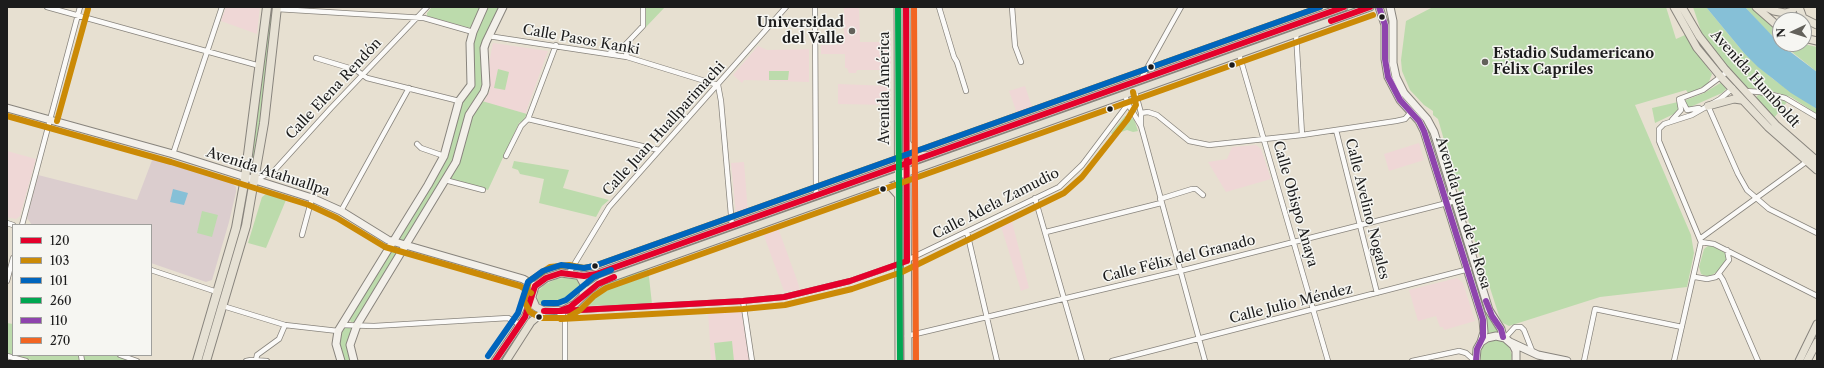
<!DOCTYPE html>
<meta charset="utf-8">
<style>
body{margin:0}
#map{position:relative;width:1824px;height:368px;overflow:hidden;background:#e7e0d1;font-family:"Libre Caslon Text",serif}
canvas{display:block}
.frame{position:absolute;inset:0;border:8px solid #1c1c1c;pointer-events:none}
.legend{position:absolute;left:12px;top:224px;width:140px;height:132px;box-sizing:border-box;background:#f6f6f2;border:1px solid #9f9f9c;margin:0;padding:5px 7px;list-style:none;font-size:12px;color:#1c1c1c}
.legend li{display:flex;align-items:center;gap:8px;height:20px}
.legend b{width:20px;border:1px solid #9f9f9c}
.north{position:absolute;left:1772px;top:12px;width:40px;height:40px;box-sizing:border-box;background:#f6f6f2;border:1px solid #9f9f9c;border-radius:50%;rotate:266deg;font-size:11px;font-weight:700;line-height:16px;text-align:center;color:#1c1c1c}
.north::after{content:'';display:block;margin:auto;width:14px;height:18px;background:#63615b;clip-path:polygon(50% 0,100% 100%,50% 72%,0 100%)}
</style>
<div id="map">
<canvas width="1824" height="368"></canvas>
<div class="frame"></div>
<ul class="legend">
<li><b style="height:5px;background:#e4002b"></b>120</li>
<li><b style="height:5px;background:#cb8a06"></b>103</li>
<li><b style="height:5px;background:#0065bd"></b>101</li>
<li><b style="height:5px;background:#00a651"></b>260</li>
<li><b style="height:5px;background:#8e44ad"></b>110</li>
<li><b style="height:5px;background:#f26522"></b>270</li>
</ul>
<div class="north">N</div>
</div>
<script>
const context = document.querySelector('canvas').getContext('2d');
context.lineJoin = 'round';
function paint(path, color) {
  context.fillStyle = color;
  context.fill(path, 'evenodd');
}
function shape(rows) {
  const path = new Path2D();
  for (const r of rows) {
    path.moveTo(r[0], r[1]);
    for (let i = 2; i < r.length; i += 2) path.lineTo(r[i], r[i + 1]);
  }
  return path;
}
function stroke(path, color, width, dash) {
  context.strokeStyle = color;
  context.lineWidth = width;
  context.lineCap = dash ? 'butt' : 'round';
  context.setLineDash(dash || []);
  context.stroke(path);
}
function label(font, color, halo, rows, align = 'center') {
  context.font = font + ' "Libre Caslon Text",serif';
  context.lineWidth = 3;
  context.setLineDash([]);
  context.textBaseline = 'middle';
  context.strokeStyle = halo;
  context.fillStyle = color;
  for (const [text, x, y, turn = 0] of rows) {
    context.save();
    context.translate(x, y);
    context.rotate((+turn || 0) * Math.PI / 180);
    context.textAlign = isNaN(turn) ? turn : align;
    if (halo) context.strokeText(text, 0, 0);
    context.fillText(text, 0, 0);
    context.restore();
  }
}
const built = shape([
 [226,7,260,7,257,34,221,21],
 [844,7,859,7,860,42,891,42,891,70,857,70,856,73,849,73,847,68,845,68,845,54,821,54,821,45,844,44],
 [493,43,548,51,525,114,484,102,490,91,489,63],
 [758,46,767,50,809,49,809,82,744,80,742,83,733,75],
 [838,84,890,86,890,105,838,104],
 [1025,86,1033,110,1018,116,1009,91],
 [1419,143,1424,160,1389,171,1384,154],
 [1256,145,1261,149,1271,179,1226,192,1208,162,1227,159,1232,147],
 [7,151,36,159,20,216,16,219,7,217],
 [744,162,748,213,739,217,736,215,731,163],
 [1011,218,1029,288,1021,291,1000,223],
 [778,228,797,280,800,290,784,291,763,233],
 [1457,278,1463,283,1475,321,1444,330,1443,327,1440,327,1436,316,1418,321,1409,290],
 [739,308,741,310,750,361,711,361,708,310]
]);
const industrial = shape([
 [154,155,158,157,162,162,227,179,236,187,236,192,229,222,212,280,206,282,151,263,151,225,32,225,27,218,38,175,137,200]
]);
const green = shape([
 [271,7,275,7,267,72,251,175,248,174],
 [432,7,482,7,470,28,427,16,427,13],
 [487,7,499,7,487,32,483,87,455,158,406,241,398,239,434,180,461,103,473,87,473,40],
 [646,7,665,7,646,27],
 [1356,7,1361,7,910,168,910,166],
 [1433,7,1666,7,1676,39,1685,35,1712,74,1708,84,1694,91,1688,93,1686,90,1635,105,1691,235,1694,253,1687,287,1600,297,1509,326,1503,323,1500,319,1456,182,1438,119,1433,115,1433,111,1424,105,1410,90,1402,71,1401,60,1406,21],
 [1693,7,1706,7,1744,53,1773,79,1817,109,1817,114,1791,97,1771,91,1748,88,1740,83,1703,37],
 [1745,7,1753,7,1773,27,1780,31,1780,42,1767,31],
 [1782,44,1804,44,1817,47,1817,72],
 [498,69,509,72,505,90,494,88],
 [769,71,789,71,788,80,769,80],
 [1722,82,1727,88,1722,93,1688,108,1685,101,1686,100,1704,93],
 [1759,94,1777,98,1787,102,1773,119,1757,100,1756,97],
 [482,101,527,114,523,121,519,123,488,190,449,179,470,120],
 [1678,102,1678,112,1655,123,1652,108],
 [1125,116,1134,119,1138,131,1133,132,1127,130,1113,135,1111,133],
 [514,161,569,170,563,188,609,200,602,206,596,217,539,203,544,179,520,174,518,170,512,168],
 [895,171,895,173,597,280,590,285,588,278,597,278],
 [266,194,286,200,266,248,248,243,262,197],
 [202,211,218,215,212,237,197,233],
 [1709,245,1723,251,1727,256,1727,261,1718,271,1709,277,1701,274,1699,267,1704,249],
 [393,246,401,249,356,322,351,322,349,318],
 [648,268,652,304,579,306,600,286],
 [1474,272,1486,311,1498,332,1488,333,1485,316,1471,273],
 [572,277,576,278,581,284,581,291,569,303,548,307,541,305,537,301,538,291,544,285,556,279],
 [7,323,13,324,13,355,79,355,80,361,36,361,7,354],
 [343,328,352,328,353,330,352,361,343,361,339,340],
 [1496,340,1504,342,1509,347,1512,355,1511,361,1481,361,1480,353,1483,346,1489,342],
 [732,341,734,361,716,361,714,343],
 [83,355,114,355,132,361,84,361]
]);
const water = shape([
 [1706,7,1745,7,1780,44,1817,72,1817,109,1791,93,1758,67,1744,53],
 [173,189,188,193,184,205,170,202]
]);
const minor = shape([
 [47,7,260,66],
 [815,7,816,196],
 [939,7,954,57,957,62,966,91],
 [1012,7,1015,46,1021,62],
 [277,9,424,18,473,32],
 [1296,33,1302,135],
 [488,36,627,57,718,85,721,101,732,226],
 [625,45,627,57],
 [610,53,625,45,643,26,643,7],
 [1239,54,1328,361],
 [316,58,356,70,367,78,459,101],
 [1141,79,1181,7],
 [1135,91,1141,113,1141,126],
 [1745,91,1760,92,1785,98,1817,117],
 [1125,95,1128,104,1141,126,1205,361],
 [1682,100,1687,110,1699,108],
 [1708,106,1738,174,1747,190,1769,209,1817,233],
 [1141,113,1148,112,1157,115,1189,141,1209,145,1302,135,1396,121,1405,119,1411,112],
 [528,119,659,150],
 [1672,120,1681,110,1679,99,1703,90,1727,72],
 [1336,130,1377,293],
 [417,144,421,148,444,156],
 [173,154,222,7],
 [506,156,521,126,528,119,556,45],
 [255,180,274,171,331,108,427,7],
 [445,180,483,190],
 [1035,198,1082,361],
 [1160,199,1192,189,1196,189,1203,195],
 [341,211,409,88],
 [7,223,13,225],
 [22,225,80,7],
 [967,232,997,361],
 [1046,232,1161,203],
 [302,235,312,198],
 [1701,238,1806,162],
 [1701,242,1714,244,1817,296],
 [151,270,217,292],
 [569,273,609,207,786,7],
 [1719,274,1723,280,1758,361],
 [1695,277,1707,279,1716,277,1729,260,1727,250],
 [7,281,13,258],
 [743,301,752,361],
 [223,306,285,325,338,331],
 [556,311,563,315,565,321,565,361],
 [564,311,743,301,784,297,850,281,899,264,1059,187,1082,165,1128,104],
 [341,325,374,326,508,318,519,324],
 [907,336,1180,271,1455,201],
 [1505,338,1515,327,1521,327,1524,330,1533,353],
 [81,355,82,361],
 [120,355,137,361],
 [7,356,26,361],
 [256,360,257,355,279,339,285,325],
 [246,361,251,360,267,361],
 [1112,361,1469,269],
 [1412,361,1459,351,1466,353,1475,361],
 [1584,361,1595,309,1682,327],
 [1674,361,1701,242,1659,141,1659,129,1664,124,1692,115,1720,99,1733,88]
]);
const secondary = shape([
 [1379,7,1385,25,1385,59,1388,77,1400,100,1419,121,1424,131,1483,320,1484,332,1481,342],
 [1390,7,1393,21,1393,63,1396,77,1404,93,1427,119,1434,132,1489,310,1501,329,1503,337],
 [7,108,173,154,312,198,341,211,388,240,523,279,535,286],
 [1510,342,1538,355,1567,361],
 [341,361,336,344,338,331,428,185,444,156,459,101,471,85,470,43,473,32,484,7],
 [354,361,350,345,357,325,456,162,469,115,484,92,486,85,484,48,486,42,503,7],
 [1476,361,1477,349,1481,342,1487,338,1496,336,1505,338,1513,345,1516,351,1516,361]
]);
const primary = shape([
 [898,7,899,361],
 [906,7,908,361],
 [1674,7,1697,48,1721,77,1768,127,1817,170],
 [1682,7,1699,36,1724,68,1777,126,1817,161],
 [1756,7,1780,28],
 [1766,7,1774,11,1785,13,1792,11,1795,7],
 [1799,7,1803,18,1817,25],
 [1804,38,1817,41],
 [1708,106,1734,99,1741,100],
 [907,143,915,153,926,156],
 [880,183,891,187,898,195],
 [579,275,584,284,583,295],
 [532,298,536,307,544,311,564,310,575,304,589,290,602,281,1370,7],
 [495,361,525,317,529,308,535,286,546,278,561,273,584,276,596,274,1344,7],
 [506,361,531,322,544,311],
 [1799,361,1817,324],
 [1807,361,1817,342]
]);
const trunk = shape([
 [197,361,236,228,245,178,267,7],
 [206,361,246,226,264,123,277,7]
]);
const bus1 = shape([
 [906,7,907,261],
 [1331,21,1370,7],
 [544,311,559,311,570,307,598,284,614,277],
 [561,311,743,301,784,297,850,281,907,261],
 [495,361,525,317,535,286,546,278,561,273,584,276,596,274,1344,7]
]);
const bus2 = shape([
 [1320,7,594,266,584,268,569,265,550,267,529,281,524,301,530,312,541,318,567,318,580,310,594,296,606,288,1373,15],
 [7,116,171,162,309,205,337,218,385,247,520,286,531,293],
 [57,121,88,9],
 [561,319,743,309,785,305,852,289,902,272,1064,193,1082,177,1127,120,1136,105,1133,92]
]);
const bus3 = shape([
 [544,303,558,303,566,300,594,277,611,270],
 [488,356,518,313,528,282,543,271,561,265,584,268,594,266,1320,7]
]);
const bus4 = shape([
 [898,7,900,361]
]);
const bus5 = shape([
 [1379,7,1385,25,1385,59,1388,77,1400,100,1419,121,1424,131,1483,320,1483,337,1477,349,1476,361],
 [1486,301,1492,316,1501,329,1503,337]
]);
const bus6 = shape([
 [914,7,916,361]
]);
const markers = [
 [1382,17,3.5,"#1c1c1c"],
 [852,31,4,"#63615b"],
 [1485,62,4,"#63615b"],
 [1232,65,3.5,"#1c1c1c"],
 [1151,67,3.5,"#1c1c1c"],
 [1110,109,3.5,"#1c1c1c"],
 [883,189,3.5,"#1c1c1c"],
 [595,266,3.5,"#1c1c1c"],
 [539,317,3.5,"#1c1c1c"]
];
const poiNames = [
 ["Universidad",844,23],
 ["del Valle",844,39],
 ["Estadio Sudamericano",1493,54,"left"],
 ["Félix Capriles",1493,70,"left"]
];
const streetNames = [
 ["Calle Pasos Kanki",581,40,10],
 ["Avenida Humboldt",1755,79,48],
 ["Avenida América",885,88,-90],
 ["Calle Elena Rendón",334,89,-47],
 ["Calle Juan Huallparimachi",664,129,-48],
 ["Avenida Atahuallpa",268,172,18],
 ["Calle Adela Zamudio",996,204,-27],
 ["Calle Obispo Anaya",1295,204,74],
 ["Calle Avelino Nogales",1367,209,76],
 ["Avenida Juan de la Rosa",1463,213,73],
 ["Calle Félix del Granado",1179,259,-14],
 ["Calle Julio Méndez",1291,304,-14]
];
paint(built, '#efd7d6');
paint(industrial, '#dbcdce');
paint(green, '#bcdbac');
paint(water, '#86c0d7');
stroke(minor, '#88847d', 6);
stroke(secondary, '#88847d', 9);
stroke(primary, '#88847d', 9);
stroke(trunk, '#88847d', 10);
stroke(minor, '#fbfaf8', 4.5);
stroke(secondary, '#f3f0ea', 7);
stroke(primary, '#e6e1d4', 7);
stroke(trunk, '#e6e1d4', 8);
stroke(bus1, '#e4002b', 6);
stroke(bus2, '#cb8a06', 6);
stroke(bus3, '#0065bd', 6);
stroke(bus4, '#00a651', 6);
stroke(bus5, '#8e44ad', 6);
stroke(bus6, '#f26522', 6);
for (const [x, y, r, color] of markers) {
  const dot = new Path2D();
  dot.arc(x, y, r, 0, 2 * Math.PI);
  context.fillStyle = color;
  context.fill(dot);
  stroke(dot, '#f6f6f2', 1.5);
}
label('bold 14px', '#1c1c1c', '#f6f6f2', poiNames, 'right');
label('14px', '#1c1c1c', '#f6f6f2', streetNames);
</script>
